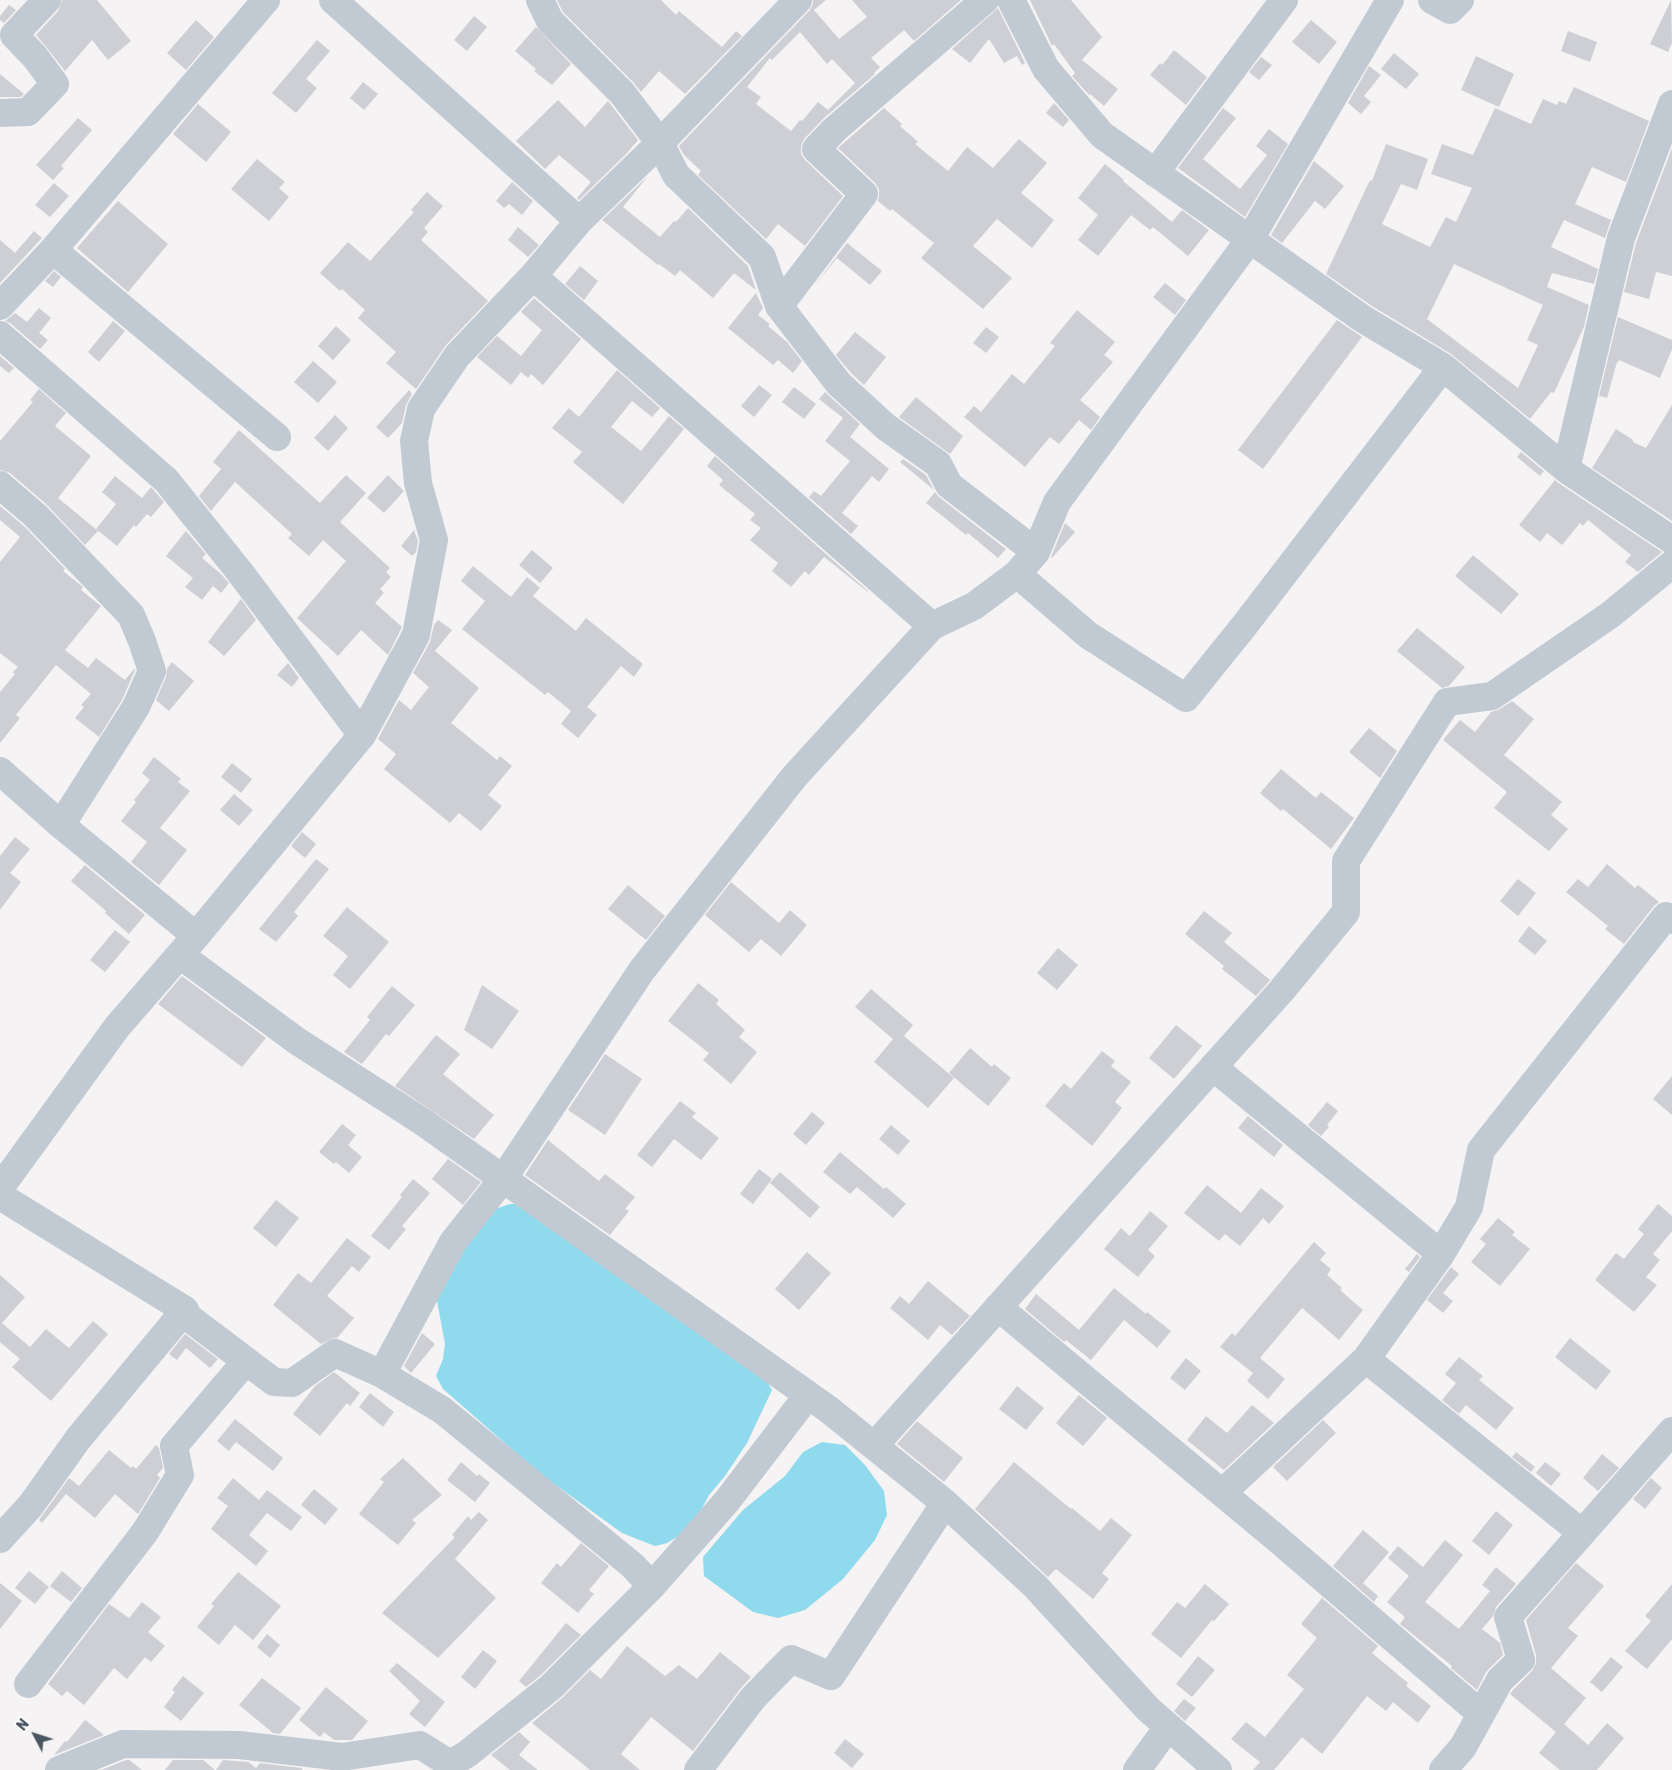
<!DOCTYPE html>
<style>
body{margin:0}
#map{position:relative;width:1672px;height:1770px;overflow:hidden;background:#f5f3f3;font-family:Rubik,sans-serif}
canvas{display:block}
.north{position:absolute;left:10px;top:1710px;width:50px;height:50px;-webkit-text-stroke:4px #fff;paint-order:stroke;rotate:310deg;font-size:14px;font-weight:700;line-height:20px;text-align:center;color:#4a5661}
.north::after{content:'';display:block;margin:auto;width:18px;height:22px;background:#4a5661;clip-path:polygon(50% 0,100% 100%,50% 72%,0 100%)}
</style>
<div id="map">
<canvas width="1672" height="1770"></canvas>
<div class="north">N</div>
</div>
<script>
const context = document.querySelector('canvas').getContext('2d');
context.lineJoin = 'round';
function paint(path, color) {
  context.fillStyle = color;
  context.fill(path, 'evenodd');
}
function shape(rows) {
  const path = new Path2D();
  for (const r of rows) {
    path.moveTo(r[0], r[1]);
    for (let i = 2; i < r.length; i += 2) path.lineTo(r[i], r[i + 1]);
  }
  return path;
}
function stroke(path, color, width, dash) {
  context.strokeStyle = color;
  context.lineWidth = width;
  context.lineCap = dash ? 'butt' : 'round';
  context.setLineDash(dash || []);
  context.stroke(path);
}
const water = shape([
 [510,1204,523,1204,765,1378,772,1390,747,1443,725,1476,709,1495,698,1516,682,1534,667,1543,655,1546,622,1533,539,1473,443,1389,436,1376,443,1359,445,1344,437,1301,443,1280,492,1210],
 [822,1442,845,1445,865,1465,884,1491,887,1515,875,1540,843,1579,805,1610,778,1618,753,1612,704,1576,703,1557,743,1510,785,1476,803,1452]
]);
const building = shape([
 [62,0,97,0,131,41,108,60,92,40,65,71,47,48,36,35,58,11],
 [557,0,661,0,676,15,679,11,722,47,736,31,742,36,685,94,659,71,641,92,633,82,563,12],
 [813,0,826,0,814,10,839,39,867,17,852,0,961,0,914,41,904,30,871,58,880,67,874,73,875,74,824,118,804,139,801,146,801,154,805,160,843,196,805,246,778,224,766,239,698,175,701,171,684,155,679,146,809,11,813,4],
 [800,32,827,64,832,59,855,83,828,110,818,102,802,121,800,120,791,131,756,104,761,97,747,87,770,58,772,60],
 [1030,0,1071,0,1102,37,1082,60,1118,89,1104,106,1090,94,1089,95,1072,76,1075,73,1054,44,1052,46],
 [1671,0,1672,43,1668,52,1650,44],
 [9,5,16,10,4,23,0,20,0,16],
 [998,8,1025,63,1022,65,1017,56,1004,63,989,39,970,63,952,49],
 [474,16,487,27,467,51,454,40],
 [196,20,214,37,186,70,167,53],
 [1311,20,1337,42,1319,64,1292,42],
 [536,27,571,64,552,85,534,71,536,69,515,51],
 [1568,31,1597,42,1590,62,1561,51],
 [317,40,330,51,306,79,317,88,296,113,272,93],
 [1174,50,1207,77,1186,105,1150,75,1160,63,1162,65],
 [1394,53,1419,74,1406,89,1381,69],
 [1476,56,1514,74,1499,107,1461,90],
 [1261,57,1272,65,1259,80,1249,72],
 [1369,66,1381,75,1364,96,1371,102,1361,114,1348,103],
 [0,74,24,94,21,97,0,97],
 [363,82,378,94,364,110,350,98],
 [1574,87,1649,121,1626,182,1592,167,1575,204,1611,220,1605,238,1564,220,1551,247,1598,269,1594,284,1552,273,1547,287,1589,305,1584,327,1554,393,1551,392,1530,419,1451,354,1372,306,1326,274,1370,180,1372,181,1386,144,1428,159,1417,190,1401,184,1382,224,1430,247,1446,217,1456,222,1472,188,1431,174,1442,144,1473,155,1495,108,1531,124,1543,99,1557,105,1559,101,1566,104],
 [1454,264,1543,305,1527,340,1538,345,1518,388,1427,319],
 [558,100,585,127,608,101,638,140,626,154,579,200,577,198,591,182,559,155,545,169,516,141],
 [1054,103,1069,120,1063,127,1046,113],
 [198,104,231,132,206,162,173,134],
 [884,108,902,124,900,126,918,142,915,144,948,171,967,147,993,168,1019,139,1047,163,1021,193,1054,220,1032,248,997,219,973,246,1012,278,983,309,921,258,934,243,892,209,890,211,878,201,879,196,879,189,875,183,838,148],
 [1223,108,1236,118,1203,159,1240,189,1267,155,1256,146,1269,129,1288,144,1245,217,1178,168],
 [78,118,92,130,61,166,64,168,53,180,36,165],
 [1672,148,1672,276,1656,272,1649,299,1624,292,1636,243],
 [257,159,285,182,279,188,289,197,269,221,231,189],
 [1314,161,1344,186,1325,209,1315,201,1282,243,1271,235],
 [1105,164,1124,180,1123,181,1172,222,1182,210,1209,230,1188,256,1153,227,1150,230,1131,215,1098,256,1078,240,1098,215,1078,198],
 [648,176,623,207,660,237,674,221,676,222,688,208,748,266,756,290,734,273,713,298,680,270,675,276,659,264,658,265,602,220],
 [512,182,533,201,522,215,509,204,504,208,496,201],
 [54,183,69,196,50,217,35,205],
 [427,192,443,206,424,228,428,232,421,240,488,301,446,345,416,389,386,363,396,352,358,318,365,310,342,289,340,291,320,273,348,242,370,261,414,212,411,210],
 [118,201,168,244,128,292,77,248],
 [518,227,539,245,528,257,508,240],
 [34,231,42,238,0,283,0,240,15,253],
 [847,243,882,271,870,285,837,258,814,286],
 [580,266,598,281,584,300,565,284],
 [54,271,61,277,53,287,45,281],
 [1165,283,1186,300,1175,315,1153,297],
 [756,293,763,308,758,315,770,324,768,326,787,342,802,361,793,373,778,360,773,365,728,328],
 [534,298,581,339,543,385,531,374,528,378,521,372,511,385,477,357,497,336,521,356,542,330,521,312],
 [39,308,51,318,39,333,48,340,40,349,10,323,5,321,15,313,27,322],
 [1077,310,1115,342,1104,355,1113,362,1080,400,1100,417,1091,430,1079,420,1059,444,1050,437,1025,467,964,417,974,406,981,412,1012,374,1024,384,1055,346,1050,343],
 [1618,317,1672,340,1672,349,1660,378,1619,360,1618,363,1617,362,1607,398,1599,396],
 [1337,320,1362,337,1263,469,1238,450],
 [113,321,125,331,99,362,88,352],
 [336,326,351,340,333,360,318,346],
 [986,327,999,337,986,353,973,343],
 [855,332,886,357,864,385,851,373,836,355],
 [0,356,14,368,9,373,0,366],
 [313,361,337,382,318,403,294,382],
 [617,370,660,408,652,417,632,401,611,427,641,451,669,416,684,429,623,504,573,462,582,452,552,428,569,408,579,417],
 [759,385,772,395,754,417,741,406],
 [794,387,816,404,804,419,782,402],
 [39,389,66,413,55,426,91,456,58,498,98,531,85,545,46,504,10,473,0,470,0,441,33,402,30,400],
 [409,390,412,394,406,405,402,423,388,438,376,427],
 [825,392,860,424,850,437,889,469,879,482,872,476,842,513,858,526,851,534,809,497,814,491,821,496,850,461,825,441,843,418,819,399],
 [916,397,963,436,950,454,899,417],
 [1672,405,1672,521,1592,468,1616,429,1633,440,1633,442,1646,448],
 [335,415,348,428,328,451,314,438],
 [239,430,320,503,346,475,366,493,340,522,390,568,386,572,391,577,380,589,384,593,375,603,402,627,388,655,361,630,338,656,297,618,346,561,323,540,309,556,288,538,292,534,235,482,211,511,199,496,221,469,213,462],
 [1521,452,1544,471,1540,476,1517,457],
 [715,456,868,591,868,592,824,557,809,575,805,571,791,587,772,571,778,563,750,540,761,528,750,520,755,514,719,485,723,480,707,466],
 [903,459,926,475,934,490,900,462],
 [388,475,404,491,384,513,367,498],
 [115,476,142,498,151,487,164,502,151,517,147,514,136,527,134,525,117,546,96,529,116,504,102,492],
 [1555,480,1557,482,1662,552,1638,572,1625,562,1631,555,1588,520,1583,526,1580,523,1562,545,1547,533,1540,542,1519,525],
 [935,492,939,497,1006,549,998,558,968,533,966,535,926,503],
 [0,506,25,527,65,569,63,571,83,587,81,590,101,606,65,650,88,668,96,658,125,680,135,668,135,670,122,700,99,737,75,718,84,707,81,705,91,694,56,665,16,715,20,718,0,743,0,692,15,674,13,672,18,667,0,653,0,562,20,537,0,520],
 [1065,523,1075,532,1052,558,1051,557],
 [414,530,418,541,416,552,412,556,401,546],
 [186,531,206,554,202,558,221,574,229,583,221,593,213,586,202,600,185,587,193,578,166,556],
 [532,550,553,568,540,583,519,565],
 [1473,555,1519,594,1501,614,1455,576],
 [473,566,511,597,527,577,540,588,533,596,576,631,586,618,643,664,634,677,621,666,587,707,597,715,578,738,561,724,571,711,548,692,545,695,462,629,485,601,461,581],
 [241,599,256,620,224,656,208,642],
 [438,620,452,630,435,651,479,688,451,723,497,760,500,756,512,766,488,795,502,806,481,831,459,813,450,823,384,769,396,754,378,739,399,700,411,710,429,687,413,673,430,642,434,625],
 [1417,628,1465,667,1449,686,1442,688,1397,651],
 [172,662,194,681,169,711,156,700,166,677,167,669],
 [288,663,299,678,292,687,277,675],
 [1512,701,1534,719,1504,755,1562,802,1551,815,1568,829,1549,851,1494,808,1507,792,1443,740,1460,720,1475,732,1491,712,1500,709],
 [1369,728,1397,751,1380,778,1349,752],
 [154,757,181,779,178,782,190,791,160,828,187,850,159,885,131,862,147,842,121,821,136,802,134,800,150,780,142,773],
 [232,763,252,779,241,793,221,777],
 [1281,769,1316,798,1321,792,1354,818,1331,849,1283,809,1281,811,1260,793],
 [234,794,253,810,239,826,220,810],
 [302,832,316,844,305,858,291,846],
 [15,837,30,849,10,873,21,882,0,910,0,856],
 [316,859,329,869,294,912,298,916,276,942,259,929],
 [1607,864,1635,888,1638,885,1659,902,1654,906,1624,944,1605,929,1608,926,1566,892,1578,879,1588,887],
 [85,865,145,915,129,934,105,913,106,911,71,881],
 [1518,879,1536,893,1518,916,1500,901],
 [731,882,779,923,790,910,807,925,781,956,761,939,749,952,705,915],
 [628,885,665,916,646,940,608,909],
 [347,907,389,942,350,989,333,975,348,956,323,936],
 [1204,911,1232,933,1224,942,1270,980,1256,996,1222,969,1224,966,1185,934],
 [1529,926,1547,941,1535,955,1518,941],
 [115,930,130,942,105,972,90,960],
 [1058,948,1078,965,1057,990,1037,973],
 [182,976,266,1038,242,1067,158,1004],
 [698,983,719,1000,716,1004,745,1030,739,1037,757,1052,731,1084,703,1060,709,1053,668,1021],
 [482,985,519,1011,492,1049,464,1030],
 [392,986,415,1005,389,1036,386,1034,362,1064,344,1052,370,1020,367,1017],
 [871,989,913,1025,904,1036,954,1078,928,1108,874,1062,893,1039,855,1007],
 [1176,1025,1202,1046,1174,1079,1149,1058],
 [436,1035,460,1054,443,1074,494,1115,474,1139,395,1086],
 [970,1048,992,1067,994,1064,1011,1078,988,1106,949,1073],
 [1102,1051,1115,1061,1111,1066,1131,1082,1115,1102,1122,1108,1092,1146,1045,1106,1064,1083,1071,1089],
 [605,1054,642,1079,605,1135,568,1110],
 [1672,1076,1672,1115,1653,1099],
 [680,1101,696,1113,692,1117,719,1138,701,1160,674,1139,652,1167,637,1155],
 [1327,1102,1338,1111,1327,1125,1329,1127,1321,1136,1308,1125],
 [812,1112,825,1123,806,1145,793,1134],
 [1248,1116,1283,1145,1274,1157,1238,1128],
 [342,1124,356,1135,348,1145,362,1157,349,1173,336,1162,334,1164,319,1152],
 [891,1125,910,1141,898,1155,879,1139],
 [548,1140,599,1181,605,1174,635,1197,625,1209,629,1211,610,1235,525,1175],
 [840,1152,884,1189,886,1187,906,1204,893,1218,857,1187,850,1194,823,1172],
 [448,1159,481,1182,463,1205,432,1179],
 [759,1169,772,1179,753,1204,740,1194],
 [780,1172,820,1207,810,1218,770,1183],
 [413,1179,430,1193,402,1226,406,1229,389,1250,371,1236,402,1197,400,1195],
 [1207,1185,1241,1213,1261,1188,1284,1206,1269,1224,1263,1218,1240,1246,1225,1234,1219,1241,1184,1213],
 [276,1200,299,1218,276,1247,253,1228],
 [1658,1204,1672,1216,1672,1231,1653,1254,1660,1260,1646,1277,1657,1285,1634,1312,1595,1280,1616,1253,1624,1259,1644,1234,1638,1229],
 [1150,1211,1168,1226,1148,1250,1155,1256,1138,1277,1104,1249,1121,1228,1130,1236],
 [1498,1218,1515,1232,1512,1235,1530,1249,1500,1286,1471,1262,1486,1244,1480,1239],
 [347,1238,371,1257,359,1272,352,1266,327,1296,354,1318,337,1338,333,1338,321,1344,273,1305,298,1273,311,1283],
 [1314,1242,1326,1253,1320,1260,1331,1269,1327,1275,1342,1288,1340,1290,1363,1310,1339,1340,1302,1308,1260,1358,1285,1379,1268,1399,1247,1381,1253,1373,1220,1347,1232,1333,1235,1336],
 [807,1252,831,1273,799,1310,775,1289],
 [1417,1254,1420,1257,1409,1272,1405,1269],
 [1451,1267,1459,1274,1443,1293,1453,1301,1443,1313,1427,1300],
 [0,1275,25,1297,2,1323,30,1347,46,1329,69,1348,93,1321,108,1334,51,1401,12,1367,20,1359,0,1342],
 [928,1281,970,1316,952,1335,940,1325,928,1340,890,1308,900,1296,909,1304],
 [1114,1288,1146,1314,1147,1312,1171,1331,1157,1348,1124,1320,1091,1360,1066,1340,1064,1342,1025,1309,1036,1294,1079,1330],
 [422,1333,435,1344,411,1373,404,1366],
 [185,1334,218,1359,210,1368,186,1348,177,1360,169,1354],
 [1570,1338,1611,1371,1596,1390,1555,1357],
 [1459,1357,1483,1376,1479,1380,1514,1408,1496,1430,1466,1405,1459,1414,1442,1400,1456,1383,1445,1374],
 [1186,1358,1201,1371,1185,1390,1170,1378],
 [334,1372,360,1393,350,1406,347,1403,320,1436,293,1414,315,1386],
 [1017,1386,1044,1408,1026,1430,999,1409],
 [370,1393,394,1412,383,1427,359,1407],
 [1079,1395,1107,1418,1083,1446,1056,1423],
 [1252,1405,1274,1423,1224,1470,1187,1440,1206,1416,1227,1433],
 [235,1419,283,1458,273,1471,236,1442,229,1451,217,1441],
 [1323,1420,1336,1433,1287,1481,1273,1467],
 [917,1421,963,1458,944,1482,897,1444],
 [156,1445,159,1448,163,1468,157,1475,160,1478,138,1514,115,1494,95,1518,66,1494,42,1523,39,1520,69,1478,79,1486,109,1450,131,1468,133,1466,136,1469],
 [1516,1452,1535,1467,1531,1472,1512,1457],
 [1602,1454,1619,1468,1598,1491,1583,1478],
 [403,1458,442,1495,412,1520,416,1523,398,1545,359,1514,384,1482,380,1479],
 [461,1462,477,1476,479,1474,490,1483,475,1502,447,1480],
 [1014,1462,1071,1509,1072,1508,1100,1531,1111,1518,1132,1535,1102,1573,1109,1579,1093,1599,1056,1569,1048,1577,975,1509],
 [1545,1462,1561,1474,1551,1486,1536,1473],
 [233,1478,259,1500,267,1490,302,1517,291,1531,267,1513,249,1535,268,1551,256,1566,211,1529,228,1506,217,1498],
 [1651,1478,1662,1488,1645,1509,1633,1499],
 [314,1489,338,1509,325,1525,301,1505],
 [1496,1511,1513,1525,1489,1555,1472,1541],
 [479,1512,488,1520,455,1559,496,1598,438,1658,382,1613,455,1537,452,1535,468,1516,471,1520],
 [1363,1530,1389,1552,1363,1583,1378,1596,1374,1602,1333,1566],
 [1445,1540,1463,1555,1425,1602,1459,1629,1490,1591,1482,1585,1496,1567,1516,1584,1496,1607,1493,1616,1482,1629,1500,1643,1503,1655,1486,1672,1477,1690,1451,1668,1452,1666,1400,1624,1405,1617,1387,1602,1409,1576,1388,1558,1398,1546,1423,1567],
 [581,1543,609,1566,589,1590,594,1594,578,1613,541,1583,557,1563,561,1567],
 [1576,1563,1604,1586,1568,1628,1578,1636,1551,1668,1586,1698,1564,1724,1588,1745,1607,1723,1624,1738,1597,1770,1560,1770,1539,1753,1556,1732,1510,1694,1513,1690,1532,1671,1536,1663,1536,1655,1526,1620],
 [29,1571,49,1587,35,1604,15,1588],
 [62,1571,82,1588,71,1602,50,1586],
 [238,1572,281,1606,253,1640,235,1625,219,1645,197,1627,214,1606,211,1604],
 [0,1583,22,1601,0,1629],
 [1205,1584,1229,1604,1214,1621,1212,1620,1181,1658,1151,1634,1177,1602,1185,1608],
 [1672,1584,1672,1639,1647,1669,1625,1651,1651,1621,1645,1616],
 [1322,1598,1378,1646,1372,1653,1408,1683,1406,1686,1431,1706,1418,1723,1393,1702,1386,1711,1367,1696,1322,1754,1302,1737,1274,1770,1253,1770,1260,1762,1231,1739,1246,1722,1265,1737,1304,1689,1287,1675,1317,1638,1301,1624],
 [142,1602,161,1617,148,1632,165,1646,151,1662,145,1657,127,1679,114,1668,84,1705,67,1691,62,1696,48,1684,109,1604,129,1618],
 [566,1623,581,1635,541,1675,526,1687,519,1681],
 [267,1634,280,1645,270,1658,257,1647],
 [627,1646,665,1676,679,1665,697,1679,720,1652,751,1677,741,1688,693,1751,651,1717,621,1754,640,1770,590,1770,532,1723,562,1698,590,1670,601,1679],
 [483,1650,497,1661,475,1689,461,1677],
 [1198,1656,1215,1670,1192,1697,1176,1684],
 [1611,1657,1623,1667,1602,1692,1590,1682],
 [397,1663,445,1702,425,1727,409,1714,420,1701,389,1671],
 [183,1676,204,1693,181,1721,164,1707,175,1692,172,1690],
 [262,1678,301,1708,280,1734,273,1733,239,1705],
 [326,1687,368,1721,352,1740,334,1740,324,1732,320,1737,299,1720],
 [1184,1699,1196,1708,1185,1721,1174,1711],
 [85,1720,104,1735,54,1755,65,1741,67,1742],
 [519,1732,530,1742,519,1755,538,1770,510,1770,491,1755],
 [845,1739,864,1754,852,1768,834,1753],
 [126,1760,129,1760,142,1770,101,1770],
 [173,1760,203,1760,215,1770,165,1770],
 [223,1760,248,1762,256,1768,260,1763,301,1768,303,1770,216,1770]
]);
const minor = shape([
 [333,0,579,221],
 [540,0,550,21,622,93,660,143,676,175,762,257,779,306,839,384,886,427,938,464,949,485,1036,552],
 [1011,0,1046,69,1102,135,1363,319,1443,367,1566,469,1672,540],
 [1432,0,1450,10,1460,0],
 [0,113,28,112,55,84,35,57,14,35,47,0],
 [1155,173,1284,0],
 [53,250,277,437],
 [533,276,932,626],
 [0,306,53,250,266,0],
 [779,306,864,194,816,149,834,130,985,0],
 [0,335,166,480,239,571,362,735],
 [1566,469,1621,238,1672,104],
 [0,485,36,516,131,615,142,641,152,671,136,707,61,825],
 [1017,574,1088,635,1186,698,1244,626,1443,367],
 [0,771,61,825,196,936],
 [180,955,297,1041,423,1122,828,1409,945,1503,1035,1586,1148,1709,1218,1770],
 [1213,1067,1441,1254,1366,1359,1582,1533],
 [0,1188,117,1027,196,936,362,735,416,635,434,540,418,483,414,441,421,409,457,356,533,276,579,221,660,143,798,0],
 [0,1196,185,1310,188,1317,274,1382,292,1383,335,1353,382,1374,442,1410,632,1565,652,1586],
 [1441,1254,1469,1207,1481,1150,1666,916,1672,920],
 [998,1307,1275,1537,1481,1714],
 [382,1374,453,1242,503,1179,642,970,794,777,932,626,974,606,1017,574,1036,552,1057,502,1250,239,1390,0],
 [874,1446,1282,990,1346,912,1346,861,1447,702,1492,696,1610,615,1672,564],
 [1222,1493,1366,1359],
 [0,1539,31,1505,78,1439,185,1310],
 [28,1684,145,1532,180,1475,174,1446,246,1361],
 [59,1770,123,1744,239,1745,342,1757,420,1745,450,1764,467,1754,551,1687,652,1586,727,1501,808,1395],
 [698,1770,753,1698,791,1659,831,1676,945,1503],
 [1137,1770,1168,1727],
 [1443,1770,1463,1747,1500,1680,1521,1660,1508,1617,1672,1431]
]);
paint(water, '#90daee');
paint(building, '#cdcfd5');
stroke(minor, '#c1cad2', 28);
</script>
